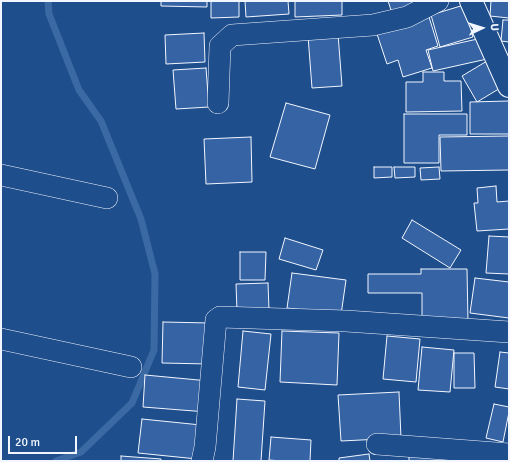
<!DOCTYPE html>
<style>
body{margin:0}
#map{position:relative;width:510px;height:462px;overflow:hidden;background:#1f4e8c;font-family:Signika,sans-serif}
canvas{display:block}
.frame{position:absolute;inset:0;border:2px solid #f2f6ff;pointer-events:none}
.north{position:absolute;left:462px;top:8px;width:40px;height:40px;-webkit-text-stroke:3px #1f4e8c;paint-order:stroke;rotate:86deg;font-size:11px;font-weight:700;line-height:16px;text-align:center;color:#f2f6ff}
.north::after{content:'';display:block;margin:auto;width:14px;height:18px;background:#f2f6ff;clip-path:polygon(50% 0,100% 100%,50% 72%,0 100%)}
.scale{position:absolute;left:8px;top:436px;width:69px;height:18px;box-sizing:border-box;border:2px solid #f2f6ff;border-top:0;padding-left:5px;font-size:12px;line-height:14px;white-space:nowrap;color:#f2f6ff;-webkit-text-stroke:3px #1f4e8c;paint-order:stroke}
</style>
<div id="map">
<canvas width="510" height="462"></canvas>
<div class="frame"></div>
<div class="north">U</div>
<div class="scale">20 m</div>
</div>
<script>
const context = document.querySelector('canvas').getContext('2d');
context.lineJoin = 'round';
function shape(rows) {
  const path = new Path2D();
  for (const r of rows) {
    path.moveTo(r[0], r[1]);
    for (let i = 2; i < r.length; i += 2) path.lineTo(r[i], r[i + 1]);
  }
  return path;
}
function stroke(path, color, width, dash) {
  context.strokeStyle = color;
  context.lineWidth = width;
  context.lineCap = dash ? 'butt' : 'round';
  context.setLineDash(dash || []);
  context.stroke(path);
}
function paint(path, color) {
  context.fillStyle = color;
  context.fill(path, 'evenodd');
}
const stream = shape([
 [48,1,49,14,79,90,101,121,141,219,155,274,154,350,132,403,81,452,56,461]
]);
const building = shape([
 [161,1,207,1,207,7,161,6,161,1],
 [211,1,239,1,239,17,211,18,211,1],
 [245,1,288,1,289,14,246,17,245,1],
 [295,1,342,1,342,15,295,17,295,1],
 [388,1,426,1,392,13,388,1],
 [491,1,509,1,509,18,490,16,491,1],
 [464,5,473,37,440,47,431,15,464,5],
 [429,17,438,46,426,50,432,68,403,77,398,60,387,64,377,34,429,17],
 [503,20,509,20,509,42,501,41,503,20],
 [204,33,205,62,166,64,165,35,204,33],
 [338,34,342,86,312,88,308,36,338,34],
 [482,38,487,59,433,71,428,50,482,38],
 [492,58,507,84,477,102,462,76,492,58],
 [206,68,209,107,176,109,173,70,206,68],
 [423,72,444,72,444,81,461,81,462,111,406,112,406,82,423,82,423,72],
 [509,101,509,134,470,134,470,102,509,101],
 [286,103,330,115,315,169,270,157,286,103],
 [404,114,467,114,467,135,439,135,439,163,404,163,404,114],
 [509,136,509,170,441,171,440,137,509,136],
 [251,137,252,182,206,184,204,139,251,137],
 [374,167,392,167,392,177,374,178,374,167],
 [394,167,415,167,415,177,395,178,394,167],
 [439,167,440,179,421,180,420,168,439,167],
 [496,186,497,202,509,201,509,229,477,231,474,203,478,203,477,188,496,186],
 [412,220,461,250,450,268,402,238,412,220],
 [489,236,509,237,509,274,486,273,489,236],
 [285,238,323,250,316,270,279,259,285,238],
 [240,252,266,252,265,280,240,280,240,252],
 [421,269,467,269,468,322,422,322,422,293,368,293,368,274,421,274,421,269],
 [292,273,346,280,341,315,287,308,292,273],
 [475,278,509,282,509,318,470,313,475,278],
 [268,283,269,310,237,311,236,284,268,283],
 [163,322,210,323,209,364,162,363,163,322],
 [243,331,271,334,265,390,238,387,243,331],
 [282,331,339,333,337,385,280,382,282,331],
 [387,336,420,339,416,382,383,379,387,336],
 [422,347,454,350,450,392,418,390,422,347],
 [500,352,509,353,509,389,495,387,500,352],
 [454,353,474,353,475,388,454,388,454,353],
 [145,375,209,381,207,412,143,407,145,375],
 [399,392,401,438,341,441,338,395,399,392],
 [237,399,265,401,261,461,233,461,237,399],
 [494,404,509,407,509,412,503,442,486,438,494,404],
 [142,419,201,425,197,459,138,453,142,419],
 [271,437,311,440,310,461,283,461,269,460,271,437],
 [447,453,447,461,409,461,409,455,447,453],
 [369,454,370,461,339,461,339,458,369,454],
 [121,456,161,459,161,461,121,461,121,456]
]);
const minor = shape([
 [218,103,220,46,232,35,373,25,407,17,438,1],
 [1,175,107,198],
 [1,339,131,367],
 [377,444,509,454],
 [202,461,205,447,216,320,220,317,346,321,509,332]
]);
const tertiary = shape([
 [471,1,509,86]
]);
stroke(stream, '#3b69a3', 7);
paint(building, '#3563a3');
stroke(building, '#f2f6ff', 1);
stroke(minor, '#f2f6ff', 22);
stroke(tertiary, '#f2f6ff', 24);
stroke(minor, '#1f4e8c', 21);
stroke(tertiary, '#1f4e8c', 22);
</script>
